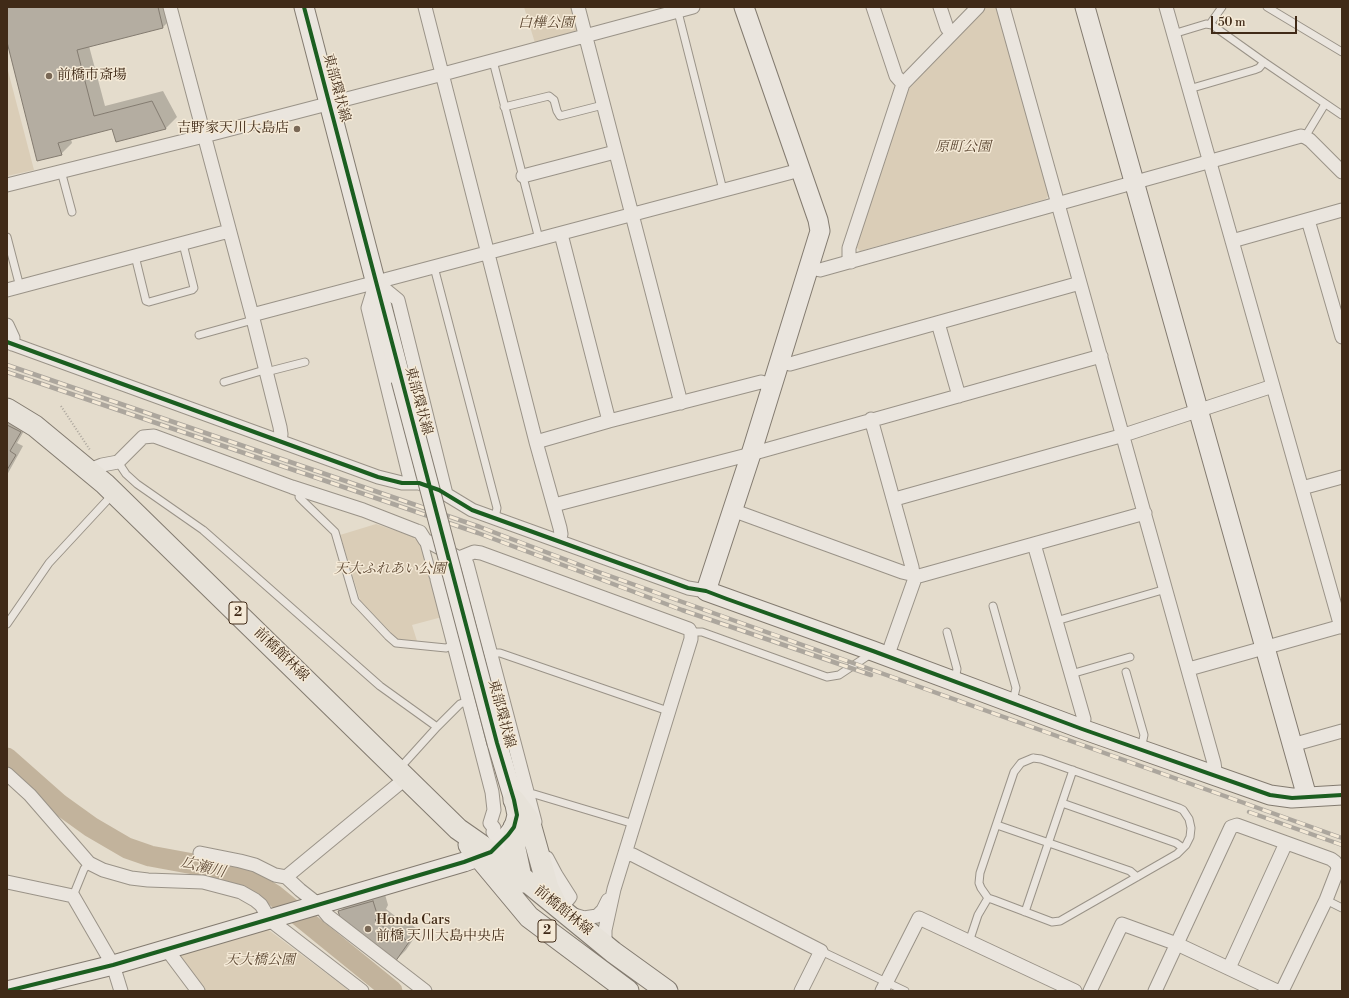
<!DOCTYPE html>
<meta charset="utf-8">
<style>
body{margin:0}
#map{position:relative;width:1349px;height:998px;overflow:hidden;background:#e4dccc;font-family:"Libre Bodoni",serif}
canvas{display:block}
.frame{position:absolute;inset:0;border:8px solid #402a17;pointer-events:none}
.scale{position:absolute;left:1211px;top:16px;width:86px;height:18px;box-sizing:border-box;border:2px solid #402a17;border-top:0;padding-left:5px;font-size:12px;line-height:14px;white-space:nowrap;color:#402a17;-webkit-text-stroke:3px #f5ead7;paint-order:stroke}
</style>
<div id="map">
<canvas width="1349" height="998"></canvas>
<div class="frame"></div>
<div class="scale">50 m</div>
</div>
<script>
const context = document.querySelector('canvas').getContext('2d');
context.lineJoin = 'round';
function paint(path, color) {
  context.fillStyle = color;
  context.fill(path, 'evenodd');
}
function shape(rows) {
  const path = new Path2D();
  for (const r of rows) {
    path.moveTo(r[0], r[1]);
    for (let i = 2; i < r.length; i += 2) path.lineTo(r[i], r[i + 1]);
  }
  return path;
}
function stroke(path, color, width, dash) {
  context.strokeStyle = color;
  context.lineWidth = width;
  context.lineCap = dash ? 'butt' : 'round';
  context.setLineDash(dash || []);
  context.stroke(path);
}
function label(font, color, halo, rows, align = 'center') {
  context.font = font + ' "Libre Bodoni","Noto Serif JP",serif';
  context.lineWidth = 3;
  context.setLineDash([]);
  context.textBaseline = 'middle';
  context.strokeStyle = halo;
  context.fillStyle = color;
  for (const [text, x, y, turn = 0] of rows) {
    context.save();
    context.translate(x, y);
    context.rotate((+turn || 0) * Math.PI / 180);
    context.textAlign = isNaN(turn) ? turn : align;
    if (halo) context.strokeText(text, 0, 0);
    context.fillText(text, 0, 0);
    context.restore();
  }
}
const green = shape([
 [524,7,573,7,579,29,576,32,535,43],
 [985,7,997,7,1050,193,1046,199,860,251,856,247,906,92],
 [7,67,34,170,7,176],
 [376,524,417,538,422,544,442,617,412,625,417,641,397,639,360,600,340,535],
 [266,928,347,989,347,991,203,991,180,958,183,952]
]);
const shadow = shape([
 [7,7,172,7,174,16,163,27,89,46,105,106,163,91,177,117,166,128,116,141,113,128,71,139,72,143,61,154,7,38],
 [7,412,28,424,17,443,23,446,7,475],
 [384,891,388,905,386,909,408,926,411,924,419,931,406,950,395,961,339,912,350,901]
]);
const river = shape([
 [7,758,59,804,91,827,127,848,150,856,215,868,245,878,258,885,274,895,392,991]
]);
const building = shape([
 [7,7,158,7,163,28,77,50,94,116,152,101,166,129,116,142,112,129,58,143,62,155,37,161,7,42,7,7],
 [7,425,21,432,10,451,16,455,7,470,7,425],
 [373,901,378,917,375,920,396,937,399,935,409,942,395,962,342,924,338,911,373,901]
]);
const path = shape([
 [61,406,90,450]
]);
const lane = shape([
 [1267,7,1342,52],
 [678,12,723,190],
 [1210,24,1222,7],
 [1173,34,1206,24,1212,25,1264,62,1342,115],
 [493,61,539,239],
 [1189,89,1254,70,1259,68,1264,62],
 [504,107,549,96,554,100,557,111,560,116,603,105],
 [1305,137,1325,104],
 [61,171,72,212],
 [7,237,20,287],
 [135,256,146,301,149,302,192,290,194,288,183,244],
 [434,267,497,508,495,518],
 [199,335,253,320],
 [224,382,261,371,270,371,305,362],
 [118,462,126,474,137,484,203,530,380,686,437,727],
 [300,490,299,497,304,502,335,532,355,601,388,636,396,643,446,648,454,645],
 [425,540,424,543,433,576,437,579],
 [993,606,1016,688,1013,701],
 [1056,621,1166,589],
 [7,624,49,563,113,494],
 [691,632,702,632,827,677,839,675,872,653],
 [947,632,957,669,955,680],
 [490,653,500,653,668,711],
 [1126,672,1144,735,1141,749],
 [1071,674,1130,657],
 [1033,758,1041,759,1179,808,1183,810,1189,819,1191,828,1190,837,1186,845,1177,854,1060,921,1052,922,994,900,988,898,981,888,979,883,980,873,1014,772,1021,763,1033,758],
 [399,769,437,727,460,704,468,701],
 [528,794,534,794,634,824],
 [1062,803,1176,843,1183,848],
 [997,825,1130,871,1137,877],
 [73,896,84,869,89,863],
 [1326,900,1342,908],
 [1025,912,1073,770],
 [969,942,978,915,988,898],
 [821,951,905,991]
]);
const street = shape([
 [170,7,252,315,280,427,281,434,280,441],
 [425,7,536,442,560,528,561,534,559,541],
 [578,7,681,403],
 [873,7,896,76,903,84],
 [940,7,947,28,952,33],
 [1003,7,1214,763,1215,770,1213,775],
 [1166,7,1341,627],
 [523,176,615,152],
 [7,185,204,136,443,74,693,7],
 [1308,220,1342,337],
 [561,234,609,421],
 [1232,241,1342,210],
 [851,262,849,256,849,248,903,84,978,7],
 [810,268,820,270,1301,136,1305,137,1310,140,1342,172],
 [7,290,229,231],
 [252,315,800,170],
 [938,323,959,396],
 [7,325,13,338,12,344],
 [7,342,378,477,402,483,419,483,439,490,472,510,688,588,706,591],
 [780,361,790,364,1080,283],
 [871,419,912,567,914,581,887,657],
 [536,442,609,421,761,382,772,385],
 [92,472,97,467,102,465,118,462,143,437,154,436,292,487,363,510,417,531,420,532,425,540,459,558,474,552,481,553,689,629,691,633,691,639,614,889,605,930,605,941,610,948],
 [411,483,368,308,376,282,398,300,446,494],
 [1302,488,1342,477],
 [895,499,1124,435,1273,386],
 [554,505,751,454,1101,356],
 [732,510,902,572,919,576,1145,513],
 [1034,544,1084,719,1082,729],
 [463,557,467,564,535,822],
 [437,579,492,792,494,810,490,823,494,828,493,832,500,844],
 [1189,669,1342,626],
 [1292,745,1342,731],
 [7,774,30,795,89,863,103,870,131,878,148,880,203,882,241,892,255,900,261,905,270,920,362,991],
 [200,853,240,861,255,865,275,875,286,877,300,890,319,905,328,916,425,991],
 [626,853,633,855,821,951,801,991],
 [547,858,556,875,570,897,561,908],
 [286,877,406,778],
 [7,882,73,896,113,965,121,991],
 [571,914,584,918,597,916,603,910,608,900],
 [169,949,171,955,198,991],
 [1229,968,1286,843],
 [882,991,919,918,1075,991],
 [1090,991,1122,924,1177,944,1277,991],
 [1155,991,1231,827,1237,825,1331,859,1335,862,1337,865,1338,869,1326,900,1282,991]
]);
const secondary = shape([
 [304,7,401,380],
 [744,7,818,220,820,231,751,454,706,591,873,651,1082,729,1270,795,1292,798,1342,795],
 [1085,7,1307,797],
 [7,991,113,965,464,862,491,852,508,835,514,827,517,815,514,800,497,743]
]);
const primary = shape([
 [7,409,35,426,105,484,458,829,491,852,613,952,667,991],
 [514,800,529,820,548,888,556,904],
 [514,827,515,849,522,882],
 [469,845,529,917,628,991]
]);
const rail = shape([
 [7,365,480,527,593,570,1342,838],
 [7,372,478,533,682,610,871,675],
 [1249,812,1342,845]
]);
const secondaryBridge = shape([
 [401,380,497,743]
]);
const cycleway = shape([
 [7,342,378,477,402,483,419,483,439,490,472,510,688,588,706,591,727,599,873,651,1082,729,1270,795,1292,798,1342,795],
 [7,991,113,965,464,862,491,852,508,835,514,827,517,815,514,800,497,743,304,7]
]);
const markers = [
 [49,76,4,"#796856"],
 [297,129,4,"#796856"],
 [368,929,4,"#796856"]
];
const shields = [
 [238,613,18],
 [547,931,18]
];
const shieldNames = [
 ["2",238,613],
 ["2",547,931]
];
const parkNames = [
 ["白樺公園",546,24],
 ["原町公園",963,148],
 ["天大ふれあい公園",390,570],
 ["天大橋公園",260,961]
];
const poiNames = [
 ["前橋市斎場",57,76],
 ["吉野家天川大島店",289,129,"right"],
 ["Honda Cars",376,921],
 ["前橋 天川大島中央店",376,937]
];
const streetNames = [
 ["東部環状線",336,88,75],
 ["東部環状線",418,401,75],
 ["前橋館林線",281,655,44],
 ["東部環状線",501,714,75],
 ["前橋館林線",563,911,39]
];
const waterNames = [
 ["広瀬川",203,868,14]
];
paint(green, '#dacdb7');
paint(shadow, '#0003');
stroke(river, '#c2b39c', 21);
paint(building, '#b4ada1');
stroke(building, '#837b70', 1);
stroke(lane, '#9a9388', 9);
stroke(street, '#9a9388', 15);
stroke(secondary, '#837b70', 21);
stroke(primary, '#837b70', 23);
stroke(path, '#aca69d', 2, [1, 2]);
stroke(lane, '#eae5de', 7);
stroke(street, '#eae5de', 13);
stroke(secondary, '#eae5de', 19);
stroke(primary, '#e7e2d9', 21);
stroke(rail, '#aca69d', 4.5);
stroke(rail, '#f5ead7', 3, [9]);
stroke(secondaryBridge, '#837b70', 21, []);
stroke(secondaryBridge, '#eae5de', 19);
stroke(cycleway, '#1b5e20', 4);
for (const [x, y, r, color] of markers) {
  const dot = new Path2D();
  dot.arc(x, y, r, 0, 2 * Math.PI);
  context.fillStyle = color;
  context.fill(dot);
  stroke(dot, '#f5ead7', 1.5);
}
for (const [x, y, w] of shields) {
  const box = new Path2D();
  box.roundRect(x - w / 2, y - 11, w, 22, 3);
  context.fillStyle = '#f5ead7';
  context.fill(box);
  stroke(box, '#402a17', 1);
}
label('bold 13px', '#402a17', null, shieldNames);
label('italic 14px', '#5d4833', '#f5ead7', parkNames);
label('14px', '#402a17', '#f5ead7', poiNames, 'left');
label('14px', '#402a17', '#f5ead7', streetNames);
label('italic 15px', '#634e39', '#f5ead7', waterNames);
</script>
